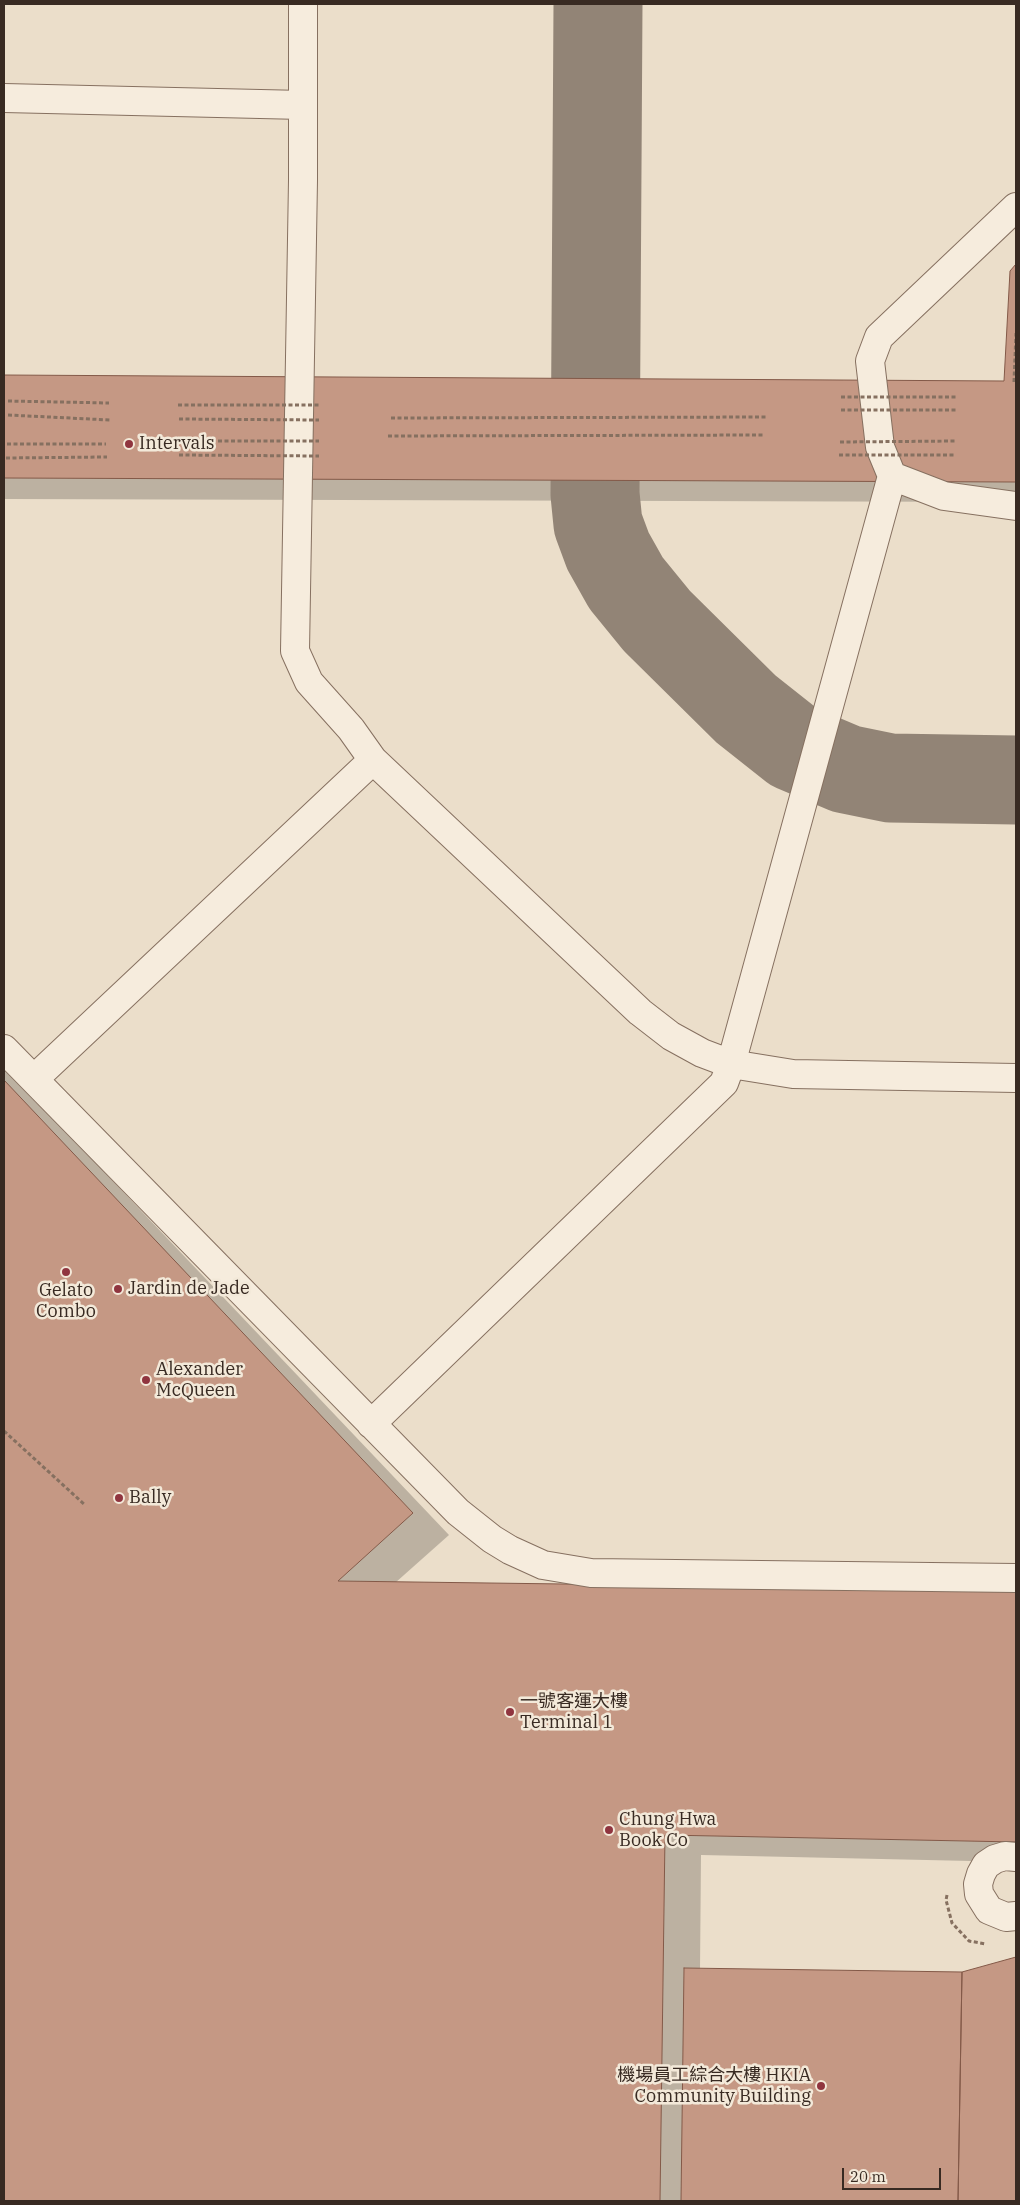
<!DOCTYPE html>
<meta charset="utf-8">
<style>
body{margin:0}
#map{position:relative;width:1020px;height:2205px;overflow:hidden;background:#ebdeca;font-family:"IBM Plex Serif",serif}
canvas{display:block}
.frame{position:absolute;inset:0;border:5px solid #382a22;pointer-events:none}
.scale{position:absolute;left:842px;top:2168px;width:99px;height:22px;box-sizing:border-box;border:2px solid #382a22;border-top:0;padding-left:6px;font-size:15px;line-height:18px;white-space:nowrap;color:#382a22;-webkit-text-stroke:4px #f3e9d9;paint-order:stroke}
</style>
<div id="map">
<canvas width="1020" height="2205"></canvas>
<div class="frame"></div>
<div class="scale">20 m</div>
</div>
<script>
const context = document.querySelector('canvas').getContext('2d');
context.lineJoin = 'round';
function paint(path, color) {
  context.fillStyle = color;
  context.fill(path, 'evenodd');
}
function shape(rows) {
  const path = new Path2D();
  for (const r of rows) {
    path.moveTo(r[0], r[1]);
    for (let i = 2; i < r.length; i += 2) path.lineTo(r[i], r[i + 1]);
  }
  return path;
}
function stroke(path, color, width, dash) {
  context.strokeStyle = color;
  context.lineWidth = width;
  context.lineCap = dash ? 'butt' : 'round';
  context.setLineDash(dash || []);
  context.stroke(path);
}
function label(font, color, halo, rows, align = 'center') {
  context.font = font + ' "IBM Plex Serif","Noto Sans TC",serif';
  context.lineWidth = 5;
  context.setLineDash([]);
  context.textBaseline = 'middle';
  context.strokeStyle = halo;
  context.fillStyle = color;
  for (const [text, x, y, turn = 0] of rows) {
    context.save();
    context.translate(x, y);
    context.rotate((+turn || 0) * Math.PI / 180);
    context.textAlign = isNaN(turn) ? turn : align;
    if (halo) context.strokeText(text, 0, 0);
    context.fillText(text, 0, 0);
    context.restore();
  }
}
const shadow = shape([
 [1016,266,1016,502,4,499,4,376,1005,382,1011,271],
 [4,1063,110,1178,449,1535,395,1583,1016,1591,1016,1862,701,1855,700,1970,962,1973,1016,1958,1016,2201,4,2201]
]);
const taxiway = shape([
 [598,4,595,494,598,524,608,551,626,583,657,621,746,709,794,747,846,769,890,778,1016,780]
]);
const building = shape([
 [1016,264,1016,482,4,478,4,375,1004,381,1010,271,1016,264],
 [4,1080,413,1513,338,1581,1016,1590,1016,1842,665,1835,660,2201,4,2201,4,1080],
 [1016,1957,1016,2201,958,2201,962,1972,1016,1957],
 [684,1968,962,1972,958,2201,681,2201,684,1968]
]);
const path = shape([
 [1014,382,1016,333],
 [8,401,109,403],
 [8,415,110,420],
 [391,418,767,417],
 [388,436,764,435],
 [7,444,106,444],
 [6,458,107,457],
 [4,1431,85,1505],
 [947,1895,946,1900,952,1923,969,1941,986,1944]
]);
const minor = shape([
 [303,4,303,180,295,651,309,682,351,729,373,760,640,1012,671,1036,702,1053,731,1064,793,1074,1016,1078],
 [4,98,303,105],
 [1016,207,879,337,870,361,880,447,892,476,944,496,1016,506],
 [4,1049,458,1512,492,1539,510,1550,543,1565,591,1573,1016,1578],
 [34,1079,373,760],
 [371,1424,724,1083,731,1064,892,476],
 [1016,1857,1005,1856,995,1859,986,1865,981,1874,978,1884,979,1894,989,1910,1006,1917,1016,1916]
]);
const pathBridge = shape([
 [841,397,958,397],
 [178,405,319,405],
 [841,410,956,410],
 [179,419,319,420],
 [179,441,319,441],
 [840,442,956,441],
 [179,455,319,456],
 [839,455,955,455]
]);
const markers = [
 [129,444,5,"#90353f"],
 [66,1272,5,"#90353f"],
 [118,1289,5,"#90353f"],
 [146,1380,5,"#90353f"],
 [119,1498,5,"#90353f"],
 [510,1712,5,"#90353f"],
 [609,1830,5,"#90353f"],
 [821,2086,5,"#90353f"]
];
const poiNames = [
 ["Intervals",139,444],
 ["Jardin de Jade",128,1289],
 ["Gelato",66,1291,"center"],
 ["Combo",66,1312,"center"],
 ["Alexander",156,1370],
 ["McQueen",156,1391],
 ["Bally",129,1498],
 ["一號客運大樓",520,1702],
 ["Terminal 1",520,1723],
 ["Chung Hwa",619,1820],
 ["Book Co",619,1841],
 ["機場員工綜合大樓 HKIA",811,2076,"right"],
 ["Community Building",811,2097,"right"]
];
paint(shadow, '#0003');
stroke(taxiway, '#928476', 89);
paint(building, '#c59884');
stroke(building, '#835948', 1);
stroke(minor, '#867060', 30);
stroke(path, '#867060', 3, [4, 2.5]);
stroke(minor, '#f6ecdd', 28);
stroke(pathBridge, '#867060', 3, [4, 2.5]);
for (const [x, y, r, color] of markers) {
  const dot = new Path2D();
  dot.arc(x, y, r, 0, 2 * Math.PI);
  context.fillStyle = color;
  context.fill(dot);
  stroke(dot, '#f3e9d9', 2);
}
label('18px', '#382a22', '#f3e9d9', poiNames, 'left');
</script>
